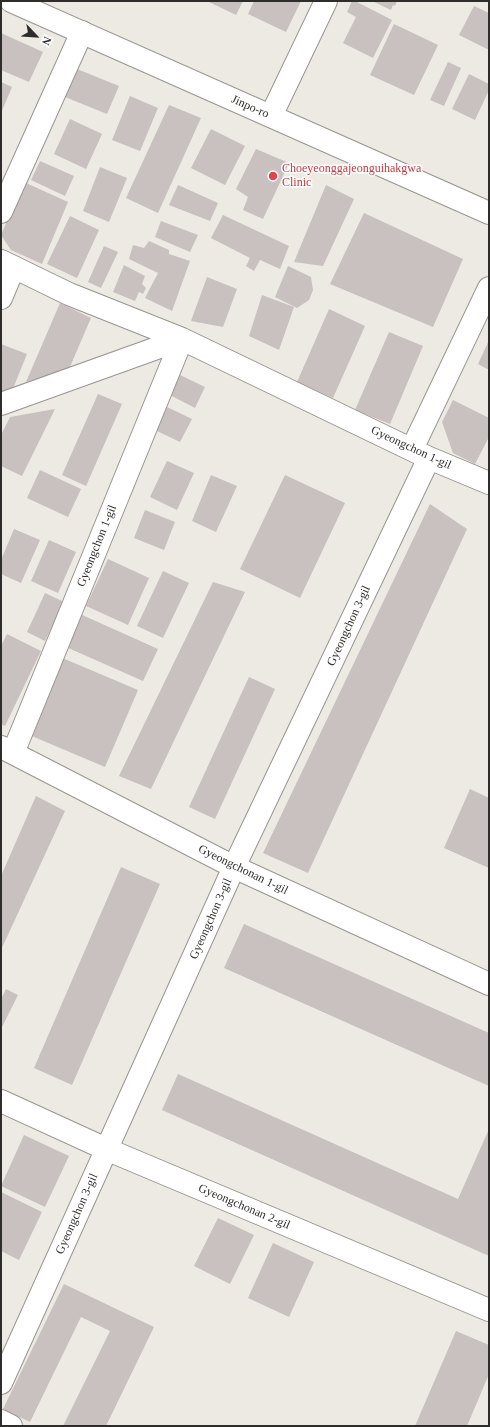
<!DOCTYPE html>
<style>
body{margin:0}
#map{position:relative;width:490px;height:1427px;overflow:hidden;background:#ede9e3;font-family:"Times New Roman",serif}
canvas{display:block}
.frame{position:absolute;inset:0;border:2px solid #2f2d2b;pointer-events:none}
.north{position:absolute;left:16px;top:16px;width:40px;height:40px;-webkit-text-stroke:3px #fff;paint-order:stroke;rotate:115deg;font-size:11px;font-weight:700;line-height:16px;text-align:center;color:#2f2d2b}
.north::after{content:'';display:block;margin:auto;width:14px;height:18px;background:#2f2d2b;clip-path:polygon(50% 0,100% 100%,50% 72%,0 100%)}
</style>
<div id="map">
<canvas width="490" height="1427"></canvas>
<div class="frame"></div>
<div class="north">N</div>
</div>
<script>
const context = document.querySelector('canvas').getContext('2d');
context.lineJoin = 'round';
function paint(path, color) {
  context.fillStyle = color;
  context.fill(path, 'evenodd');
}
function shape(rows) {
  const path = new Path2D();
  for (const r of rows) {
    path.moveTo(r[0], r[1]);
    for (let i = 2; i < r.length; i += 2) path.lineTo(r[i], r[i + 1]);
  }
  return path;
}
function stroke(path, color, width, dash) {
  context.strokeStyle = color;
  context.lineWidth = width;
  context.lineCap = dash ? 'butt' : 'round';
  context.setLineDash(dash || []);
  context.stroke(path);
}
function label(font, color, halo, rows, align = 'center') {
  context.font = font + ' "Times New Roman",serif';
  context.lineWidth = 3;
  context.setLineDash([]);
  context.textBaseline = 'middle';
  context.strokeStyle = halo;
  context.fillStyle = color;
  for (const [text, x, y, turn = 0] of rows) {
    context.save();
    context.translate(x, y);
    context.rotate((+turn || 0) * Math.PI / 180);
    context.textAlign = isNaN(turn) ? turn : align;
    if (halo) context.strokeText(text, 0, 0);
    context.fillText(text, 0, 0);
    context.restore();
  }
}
const building = shape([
 [207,1,243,1,236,15],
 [254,1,301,1,286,32,248,14],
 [352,1,355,1,392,20,373,58,343,43,356,17,347,12],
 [372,1,397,1,395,6,393,5,391,10],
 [474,6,489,13,489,50,459,35],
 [394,24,438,45,414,95,370,75],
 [1,33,43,52,29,82,1,70],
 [448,62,461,68,444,106,430,100],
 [77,69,119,86,107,114,65,97],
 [469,74,489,84,489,90,475,120,452,109],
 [1,82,12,87,1,113],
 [130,96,158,108,140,151,112,140],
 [169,105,201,118,158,213,126,198],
 [70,119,102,134,86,169,54,154],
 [211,129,245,146,225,185,191,168],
 [256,149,289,163,263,219,243,210,248,197,236,189],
 [40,161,74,176,65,196,31,180],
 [100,167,127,178,109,222,83,211],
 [24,182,68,202,42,264,11,250,1,235],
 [178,185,218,203,210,221,169,205],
 [326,185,354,199,323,266,294,262],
 [364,213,463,259,433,327,330,284],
 [223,215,289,246,280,269,260,260,254,271,246,266,250,258,211,238],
 [70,216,99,230,77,278,47,264],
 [161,221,198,235,190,252,155,237],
 [149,241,169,250,169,254,190,261,172,311,145,298,158,273,129,259,133,245,144,248],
 [104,246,118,252,101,288,88,282],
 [124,265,145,276,142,284,146,288,143,294,139,292,135,301,113,292],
 [288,266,311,277,313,290,309,300,297,308,275,297],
 [207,277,237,289,223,327,191,321],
 [262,295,294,307,279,350,249,336],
 [60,303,91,318,69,369,26,382],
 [329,309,365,326,333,398,297,382],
 [389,332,423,346,390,424,355,410],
 [489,340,489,370,478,364],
 [1,344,27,354,12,391,1,393],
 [178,374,205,387,195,408,168,394],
 [98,394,122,404,86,486,62,475],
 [453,400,489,418,489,437,475,464,453,453,442,422],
 [167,407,192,419,180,442,155,430],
 [55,409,22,476,1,466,1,435,10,417],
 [167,461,194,473,177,510,150,497],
 [40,470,81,489,68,517,27,498],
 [211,475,237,486,216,532,192,521],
 [285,475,345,503,300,598,240,569],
 [430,504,467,529,308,873,263,853],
 [145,510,175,522,164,550,134,538],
 [14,529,40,540,21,583,1,574,1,560],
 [49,540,76,552,58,593,31,581],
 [108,559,149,578,128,625,86,606],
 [163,571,189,583,163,638,137,626],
 [213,582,245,592,151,789,119,776],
 [45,593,64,602,45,641,27,632],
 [80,614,158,649,143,681,66,647],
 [7,634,41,651,5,726,1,724,1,646],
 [60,657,138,690,105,767,27,734],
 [249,677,275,689,215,819,189,807],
 [470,789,489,798,489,868,444,848],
 [36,796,65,811,1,950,1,876],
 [121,867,160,884,72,1085,34,1068],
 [244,924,489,1033,489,1086,224,968],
 [6,989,18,995,1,1029,1,999],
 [178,1074,458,1199,489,1129,489,1256,162,1110],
 [24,1135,69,1156,45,1207,1,1186],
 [1,1192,42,1212,19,1260,1,1251],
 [218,1218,254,1235,230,1284,194,1266],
 [273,1243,314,1262,289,1317,248,1298],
 [64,1284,154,1327,106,1426,63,1426,110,1331,81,1317,30,1422,3,1409],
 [456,1331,489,1345,489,1374,467,1426,415,1426]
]);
const minor = shape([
 [271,116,326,1],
 [1,212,82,32],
 [1,261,69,294,182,339,429,458,489,483],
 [1,298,14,267],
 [1,404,182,339,13,753],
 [412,449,489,288],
 [1,747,234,867,489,984],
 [1,1101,106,1149,489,1310],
 [1,1383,234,867,429,458],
 [1,1421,11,1426]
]);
const tertiary = shape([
 [11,1,489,213]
]);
const markers = [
 [273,176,5,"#e0444e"]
];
const streetNames = [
 ["Jinpo-ro",250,107,24],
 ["Gyeongchon 1-gil",411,448,25],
 ["Gyeongchon 1-gil",97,546,-68],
 ["Gyeongchon 3-gil",349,626,-65],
 ["Gyeongchonan 1-gil",243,870,26],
 ["Gyeongchon 3-gil",211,919,-66],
 ["Gyeongchonan 2-gil",244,1207,23],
 ["Gyeongchon 3-gil",77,1214,-66]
];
const healthNames = [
 ["Choeyeonggajeonguihakgwa",282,169],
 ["Clinic",282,183]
];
paint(building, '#c8c1bf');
stroke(minor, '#999590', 24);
stroke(tertiary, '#999590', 24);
stroke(minor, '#fff', 22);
stroke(tertiary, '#fff', 22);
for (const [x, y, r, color] of markers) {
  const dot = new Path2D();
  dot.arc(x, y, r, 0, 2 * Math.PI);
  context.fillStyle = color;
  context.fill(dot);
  stroke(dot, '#fff', 1.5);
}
label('12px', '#2f2d2b', '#fff', streetNames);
label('12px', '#be3a42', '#fff', healthNames, 'left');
</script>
